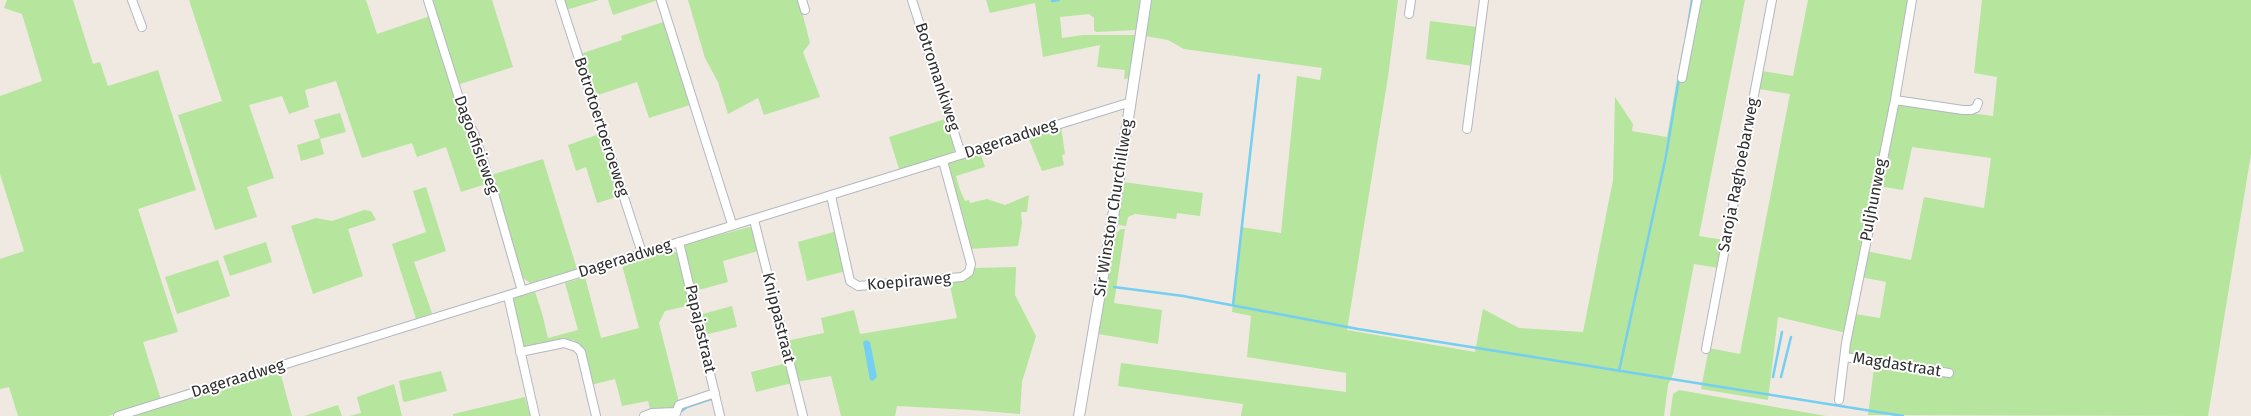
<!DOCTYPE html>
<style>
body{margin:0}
canvas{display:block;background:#efe9e1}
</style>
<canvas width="2251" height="416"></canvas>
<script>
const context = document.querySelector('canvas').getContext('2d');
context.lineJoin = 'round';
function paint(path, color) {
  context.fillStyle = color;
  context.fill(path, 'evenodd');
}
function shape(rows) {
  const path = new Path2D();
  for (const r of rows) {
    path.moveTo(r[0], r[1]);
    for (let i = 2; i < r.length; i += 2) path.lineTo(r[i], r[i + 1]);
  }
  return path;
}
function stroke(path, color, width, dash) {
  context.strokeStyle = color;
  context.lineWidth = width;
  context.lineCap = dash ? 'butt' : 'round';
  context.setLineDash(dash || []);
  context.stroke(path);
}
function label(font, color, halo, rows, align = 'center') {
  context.font = font + ' "Fira Sans",sans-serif';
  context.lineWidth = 4;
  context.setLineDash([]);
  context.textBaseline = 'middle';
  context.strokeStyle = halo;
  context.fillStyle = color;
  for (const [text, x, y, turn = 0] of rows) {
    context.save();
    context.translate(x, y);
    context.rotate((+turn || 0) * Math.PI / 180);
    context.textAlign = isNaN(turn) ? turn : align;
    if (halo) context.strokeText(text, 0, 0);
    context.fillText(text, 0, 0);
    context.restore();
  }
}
const green = shape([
 [7,0,73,0,93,64,100,62,108,86,158,70,196,190,138,209,178,332,143,342,161,400,108,416,18,416,9,387,0,389,0,259,24,251,0,174,0,96,42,81,22,14,4,8],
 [189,0,366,0,377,34,430,16,462,118,486,184,461,192,446,147,417,157,412,143,362,158,336,81,305,90,309,107,289,114,282,96,249,105,274,178,247,187,257,217,215,230,178,115,222,101],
 [430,0,492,0,513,67,457,85],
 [563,0,599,0,566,10],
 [608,0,658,0,613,15],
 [688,0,799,0,810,43,803,52,820,97,764,115,758,98,728,114,718,82,705,58],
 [986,0,1140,0,1136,30,1096,32,1094,30,1094,18,1089,14,1060,17,1062,38,1083,35,1135,35,1130,78,1124,79,1125,70,1097,67,1100,45,1043,57,1035,3,990,13],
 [1150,0,1398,0,1388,77,1347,330,1475,352,1483,309,1519,328,1583,332,1613,180,1615,97,1633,124,1632,131,1667,137,1683,44,1686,45,1695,0,1745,0,1699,236,1724,240,1719,268,1694,264,1673,374,1668,385,1664,416,1241,416,1243,404,1118,386,1121,363,1346,392,1346,373,1247,357,1251,316,1232,312,1241,227,1281,233,1297,76,1320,80,1322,68,1184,49,1168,40,1145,36],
 [1808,0,1909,0,1890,111,1862,240,1846,333,1778,317,1768,400,1701,389,1709,348,1740,354,1790,94,1759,89,1762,71,1793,76],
 [1982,0,2251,0,2251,154,2208,416,1868,415,1875,360,1848,355,1855,314,1880,318,1886,282,1861,277,1866,251,1911,260,1924,197,1984,208,1991,158,1912,147,1903,190,1884,187,1881,181,1897,104,1993,116,1997,77,1974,73],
 [666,21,693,104,649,118,637,82,595,96,580,54,622,40,621,36],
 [1430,21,1477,27,1472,66,1426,59],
 [340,113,346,132,320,139,324,154,301,161,297,145,320,138,314,120],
 [945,119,955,148,953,154,900,172,889,137],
 [1061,126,1065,154,1062,155,1064,165,1042,171,1028,137],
 [602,133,620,196,597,203,586,167,576,171,568,145],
 [980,152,985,167,956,176,960,190,965,201,969,200,970,203,987,199,1005,205,1029,195,1027,212,1021,212,1022,223,1018,246,969,249,947,164],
 [543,159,577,269,530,283,522,277,491,175],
 [1123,182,1203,193,1200,216,1177,213,1176,219,1135,214,1128,217,1126,226,1119,225,1117,223],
 [426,187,446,251,414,262,432,313,416,319,392,244,426,232,413,191],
 [364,210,371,211,376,220,348,229,363,276,313,294,291,226,316,218,332,221],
 [749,227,753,229,758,251,723,261,728,282,695,291,684,250,686,244],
 [1121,229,1125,229,1114,303,1162,310,1158,344,1098,334,1115,234],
 [837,231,846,271,807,281,798,242],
 [266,242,272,262,230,276,223,256],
 [672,249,678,254,691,305,665,311,659,323,679,402,670,411,663,411,661,408,650,409,648,401,622,406,615,379,591,385,583,348,573,340,559,340,527,348,522,344,513,300,514,298,535,292,542,313,548,338,578,330,565,283,585,277,601,338,639,328,622,265],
 [218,260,230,296,177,314,165,277],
 [1016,267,1015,295,1036,336,1022,382,1020,414,971,410,897,406,895,416,841,416,831,376,796,382,786,341,824,333,821,318,854,310,860,334,957,318,949,281,973,268],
 [732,306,737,327,704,335,699,315],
 [787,363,792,383,756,392,751,372],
 [279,368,292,416,129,416],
 [441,371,447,391,405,402,403,401,399,381],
 [394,384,402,416,350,416,361,413,357,397],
 [1679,390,1826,416,1670,416,1673,394],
 [525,397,530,416,453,416,453,414],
 [338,405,342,416,304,416]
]);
const water = shape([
 [866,340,870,342,877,377,873,381,870,380,863,342]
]);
const stream = shape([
 [1052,1,1059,0],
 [1686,38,1692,0],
 [1114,287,1183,296,1358,329,1903,416],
 [1233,305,1259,75],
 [1619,371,1666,156,1679,78],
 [1773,377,1782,332],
 [1781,377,1791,337],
 [680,412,687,407,711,399]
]);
const minor = shape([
 [132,0,142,27],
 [428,0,465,117,474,133,493,190,522,291],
 [560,0,642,253],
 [661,0,732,224],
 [802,0,805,10],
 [912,0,961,154],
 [1409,14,1411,0],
 [1682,78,1697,0],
 [1895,100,1963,110,1971,110,1976,108,1978,103],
 [1467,129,1484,0],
 [831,196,850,281,858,286,962,277,969,272,971,264,943,161],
 [754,220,803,416],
 [679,242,720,416],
 [508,296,535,416],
 [1706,349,1772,0],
 [520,352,564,343,576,347,581,352,596,416],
 [1845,357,1949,373],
 [1839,400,1846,343,1895,100,1912,0],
 [118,416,1131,102],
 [644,416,652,413,675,412],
 [675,416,679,405,715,393]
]);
const tertiary = shape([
 [1079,416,1115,205,1146,0]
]);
const streetNames = [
 ["Botromankiweg",937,77,72],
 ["Botrotoertoeroeweg",601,127,72],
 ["Dageraadweg",1011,139,-18],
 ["Dagoefisieweg",476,145,70],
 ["Saroja Raghoebarweg",1739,175,-79],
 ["Puljhunweg",1874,200,-79],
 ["Sir Winston Churchillweg",1114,208,-81],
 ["Dageraadweg",625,259,-17],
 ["Koepiraweg",909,282,-5],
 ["Knippastraat",778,318,76],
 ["Papajastraat",700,329,77],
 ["Magdastraat",1897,365,9],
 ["Dageraadweg",238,379,-17]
];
paint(green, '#b6e59e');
paint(water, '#75cff0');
stroke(stream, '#75cff0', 2.5);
stroke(minor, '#b4b7c1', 10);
stroke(tertiary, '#b4b7c1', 12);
stroke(minor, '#fff', 8);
stroke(tertiary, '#fff', 10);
label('16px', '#2e2e2e', '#fff', streetNames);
</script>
